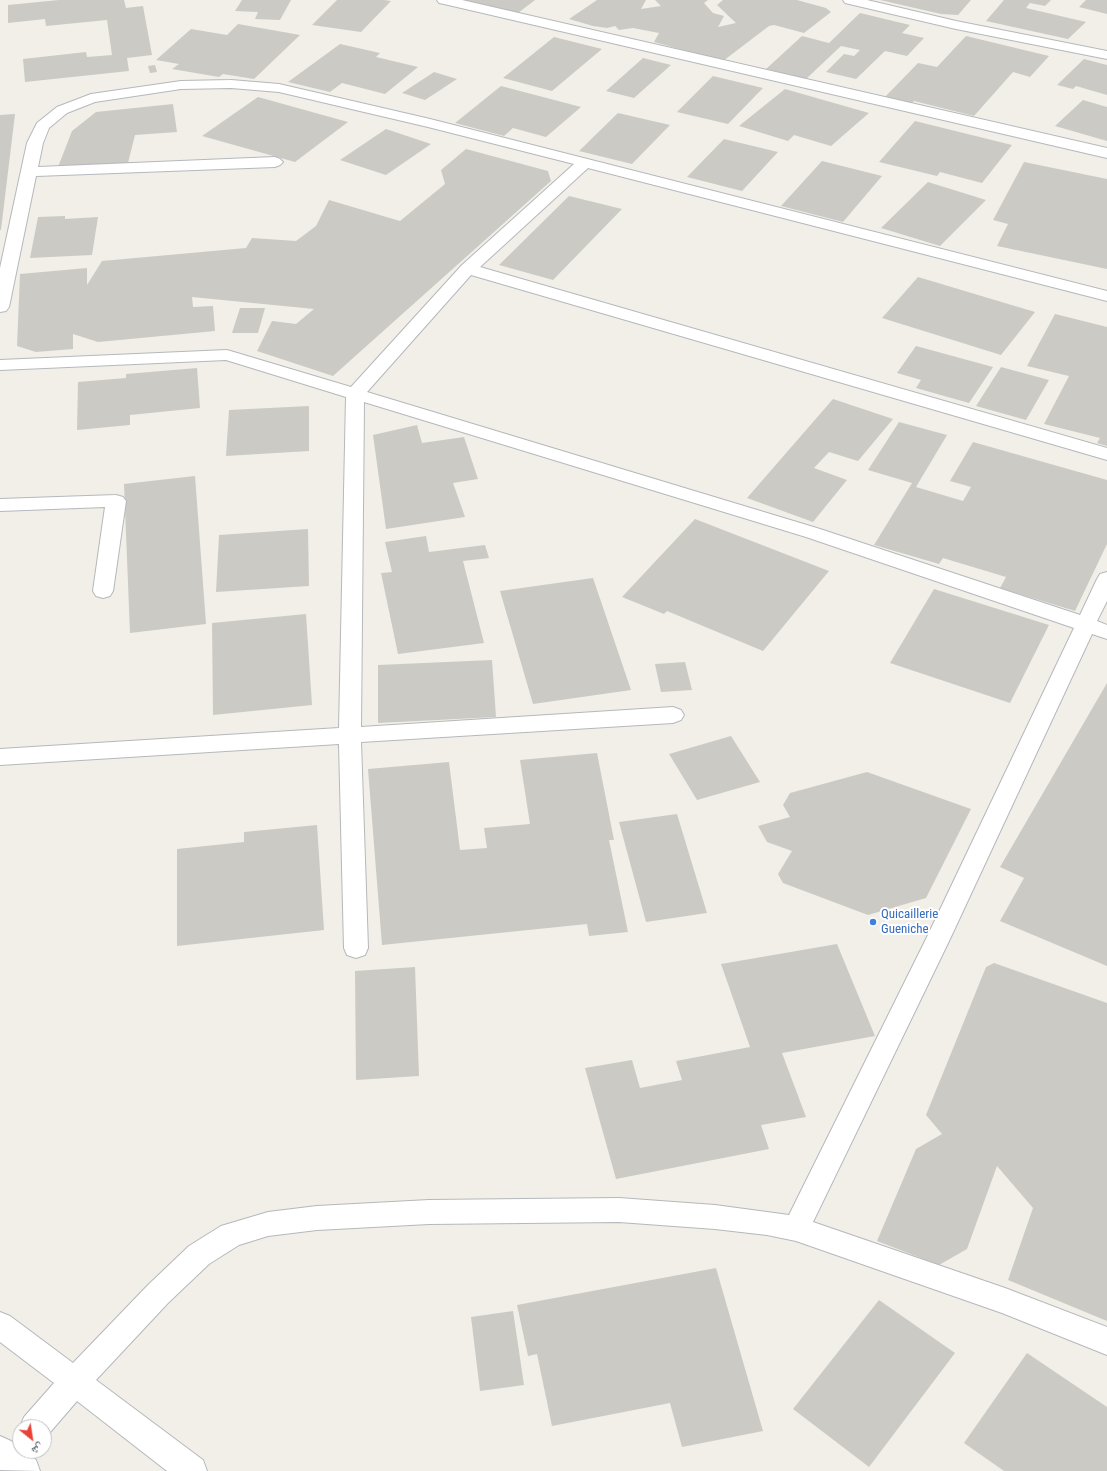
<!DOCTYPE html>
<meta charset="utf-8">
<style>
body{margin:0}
#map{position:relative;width:1107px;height:1471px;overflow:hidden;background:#f1efe8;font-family:"Roboto Condensed","Noto Naskh Arabic",sans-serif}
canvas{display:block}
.north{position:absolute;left:12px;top:1419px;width:40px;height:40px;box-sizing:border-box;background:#fff;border:1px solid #bfc1c3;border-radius:50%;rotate:150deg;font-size:11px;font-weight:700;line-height:16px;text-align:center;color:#5f6368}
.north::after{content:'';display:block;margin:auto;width:14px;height:18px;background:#ea4335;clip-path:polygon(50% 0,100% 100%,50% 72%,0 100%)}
</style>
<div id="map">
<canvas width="1107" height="1471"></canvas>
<div class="north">ش</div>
</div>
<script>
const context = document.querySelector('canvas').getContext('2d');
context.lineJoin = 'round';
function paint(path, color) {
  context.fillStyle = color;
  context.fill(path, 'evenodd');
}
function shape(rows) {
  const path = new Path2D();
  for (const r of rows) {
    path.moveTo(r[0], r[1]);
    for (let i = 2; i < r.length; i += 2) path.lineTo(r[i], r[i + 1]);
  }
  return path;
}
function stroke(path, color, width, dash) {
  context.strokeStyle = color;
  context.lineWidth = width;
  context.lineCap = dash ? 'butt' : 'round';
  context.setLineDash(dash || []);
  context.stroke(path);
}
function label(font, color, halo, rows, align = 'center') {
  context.font = font + ' "Roboto Condensed",sans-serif';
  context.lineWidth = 4;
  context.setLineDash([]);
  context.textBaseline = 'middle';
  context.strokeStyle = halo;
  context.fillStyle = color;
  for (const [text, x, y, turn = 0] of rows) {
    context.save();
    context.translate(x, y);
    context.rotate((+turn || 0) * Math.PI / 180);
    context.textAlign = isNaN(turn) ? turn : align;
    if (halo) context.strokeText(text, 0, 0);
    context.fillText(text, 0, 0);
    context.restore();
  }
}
const building = shape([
 [59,0,124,0,126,8,143,6,152,55,127,58,129,71,25,82,23,59,86,52,87,57,112,55,107,20,46,26,45,19,8,23,8,5],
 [242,0,291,0,280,20,255,19,258,12,235,11],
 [337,0,384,0,391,1,361,32,312,25],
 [455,0,535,0,514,16],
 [597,0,646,0,641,9,661,6,655,0,708,0,704,3,713,13,724,16,718,27,736,23,717,5,723,0,797,0,826,8,831,12,804,33,774,25,769,26,723,61,654,42,659,33,633,28,619,30,615,26,607,28,593,26,569,19],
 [880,0,971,0,958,15,941,14],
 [1004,0,1051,0,1045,6,1030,3,1026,8,1086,22,1068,39,986,21],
 [1086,0,1107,0,1107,14,1079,7],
 [860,13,910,25,902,33,924,38,907,56,885,51,856,79,826,72,844,54,854,56,860,50,841,46,806,79,766,69,802,36,829,43],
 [238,24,300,35,254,79,223,74,219,77,172,69,179,64,156,60,191,29,227,35],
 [966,36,1049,56,1030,77,1013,72,974,116,914,101,910,105,884,98,918,63,937,67],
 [554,37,602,49,552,91,503,78],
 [340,44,380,53,376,57,418,67,385,94,342,83,330,92,288,82],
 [643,58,671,65,634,98,606,91],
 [1084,59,1107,65,1107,95,1076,86,1073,89,1057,85],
 [155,65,157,72,150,73,148,66],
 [434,72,457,79,425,100,402,93],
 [713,76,763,88,728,124,677,112],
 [501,86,581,107,546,137,513,128,504,136,455,123],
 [785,89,869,113,831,146,794,135,788,141,739,126],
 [258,97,348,122,295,162,202,136],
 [1083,100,1107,107,1107,141,1055,126],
 [173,104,177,132,135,135,128,163,58,167,72,131,96,112],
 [618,113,670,125,632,164,579,151],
 [15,114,1,230,0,230,0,115],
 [915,121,1012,145,982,183,940,172,937,176,879,162],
 [386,129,431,144,386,175,340,160],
 [724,139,778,152,742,191,687,177],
 [466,149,548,171,551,181,333,376,257,351,272,321,296,324,314,309,192,297,193,307,213,306,215,331,98,342,73,334,73,349,36,352,17,346,20,274,87,268,87,285,102,261,246,248,252,238,296,241,316,226,329,200,400,221,445,184,441,170],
 [822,161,882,176,843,222,781,206],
 [1024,162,1107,179,1107,269,997,246,1008,224,993,220],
 [928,182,986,200,940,246,881,228],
 [569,196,622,209,553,280,499,265],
 [65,216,65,219,98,217,92,255,30,258,38,217],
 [918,277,1035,312,1001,355,882,318],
 [240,308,265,308,258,333,232,333],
 [1055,314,1107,327,1107,446,1097,443,1100,438,1044,424,1069,376,1027,366],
 [916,346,993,367,969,403,916,388,921,380,897,373],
 [1001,367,1049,380,1026,420,976,406],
 [197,368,200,408,130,415,130,425,77,430,78,382,126,378,126,374],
 [833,399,893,419,858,461,829,452,814,468,847,480,813,522,747,498],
 [309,406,309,451,226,456,229,410],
 [899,422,947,435,916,487,963,501,971,487,950,481,973,442,1107,480,1107,544,1075,611,1000,588,1006,577,943,558,939,564,874,545,912,483,868,470],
 [417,425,422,443,464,437,478,479,453,483,465,517,386,529,373,435],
 [195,476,206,624,130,633,124,484],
 [695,519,829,571,763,651,667,611,664,614,622,597],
 [308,529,309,586,216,592,219,535],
 [426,536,429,552,485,545,489,558,463,561,484,643,398,654,381,573,392,572,385,542],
 [593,578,631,690,533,704,500,591],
 [934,589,1049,625,1010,703,890,663],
 [306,614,312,705,213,715,212,623],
 [492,660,496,717,378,723,378,665],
 [685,662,692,690,661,692,655,664],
 [1107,683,1107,966,1000,921,1024,878,1000,867],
 [731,736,760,782,697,800,669,754],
 [597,753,614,840,609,840,628,932,589,936,587,924,382,945,368,769,449,762,460,850,487,848,484,828,530,824,520,760],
 [867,772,971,809,926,898,868,915,783,883,778,874,792,851,767,842,758,826,790,817,783,805,790,793],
 [677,814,707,913,646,922,619,822],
 [317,825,324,930,177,946,177,849,244,842,244,832],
 [837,944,875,1036,782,1053,806,1117,761,1125,769,1149,616,1179,585,1068,632,1060,640,1088,682,1080,676,1061,750,1047,721,964],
 [994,963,1107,1003,1107,1321,1008,1280,1033,1208,997,1166,967,1249,939,1265,877,1241,916,1149,942,1134,926,1115,986,967],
 [415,967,419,1076,356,1080,355,971],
 [716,1268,763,1431,682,1447,670,1403,552,1426,537,1354,528,1356,517,1305],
 [879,1300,955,1353,869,1467,793,1409],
 [513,1311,524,1385,480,1391,471,1317],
 [1027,1353,1107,1407,1107,1471,1004,1471,964,1443]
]);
const minor = shape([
 [437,0,462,0,1107,148,1107,158,444,4,439,3,437,0],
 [843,0,867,0,956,21,1107,51,1107,59,956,29,845,3,843,0],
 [231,80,279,84,430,119,1107,291,1107,301,588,168,480,267,1107,448,1107,460,471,275,367,392,820,529,1080,615,1097,579,1100,574,1107,572,1107,601,1097,621,1107,625,1107,639,1092,634,950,939,813,1222,1005,1288,1107,1327,1107,1355,1002,1313,796,1241,767,1235,715,1229,619,1222,429,1224,317,1230,268,1236,239,1245,209,1264,168,1303,96,1380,203,1460,207,1471,167,1471,77,1401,46,1437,44,1438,44,1427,20,1427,24,1417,54,1383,0,1342,0,1312,10,1316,73,1363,148,1285,189,1246,221,1226,268,1212,317,1206,429,1200,619,1198,715,1205,789,1215,926,939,1074,628,806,537,364,402,361,727,673,707,681,710,684,715,681,720,673,723,361,742,368,948,365,955,356,958,347,955,344,948,339,744,0,765,0,749,339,728,346,397,226,360,0,370,0,360,227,350,351,387,462,265,574,164,428,127,279,92,231,88,181,89,95,102,67,113,49,128,43,143,38,167,275,157,280,159,283,162,280,165,275,167,36,176,9,307,6,311,0,312,0,268,27,143,37,123,57,107,91,94,181,81,231,80],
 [116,495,123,497,126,501,113,591,110,596,103,598,96,596,93,591,105,507,0,511,0,499,116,495],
 [0,1436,11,1441,20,1448,20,1451,24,1451,36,1460,40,1471,0,1470,0,1436]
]);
const markers = [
 [873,922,4,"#3f7fe0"]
];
const shopNames = [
 ["Quicaillerie",881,915],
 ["Gueniche",881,930]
];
paint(building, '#cccac5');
stroke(minor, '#b5b8bc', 2);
paint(minor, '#fff');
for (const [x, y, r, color] of markers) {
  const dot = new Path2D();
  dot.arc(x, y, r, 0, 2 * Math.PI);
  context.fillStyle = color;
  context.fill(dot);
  stroke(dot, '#fff', 1.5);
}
label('13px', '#366cbe', '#fff', shopNames, 'left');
</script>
